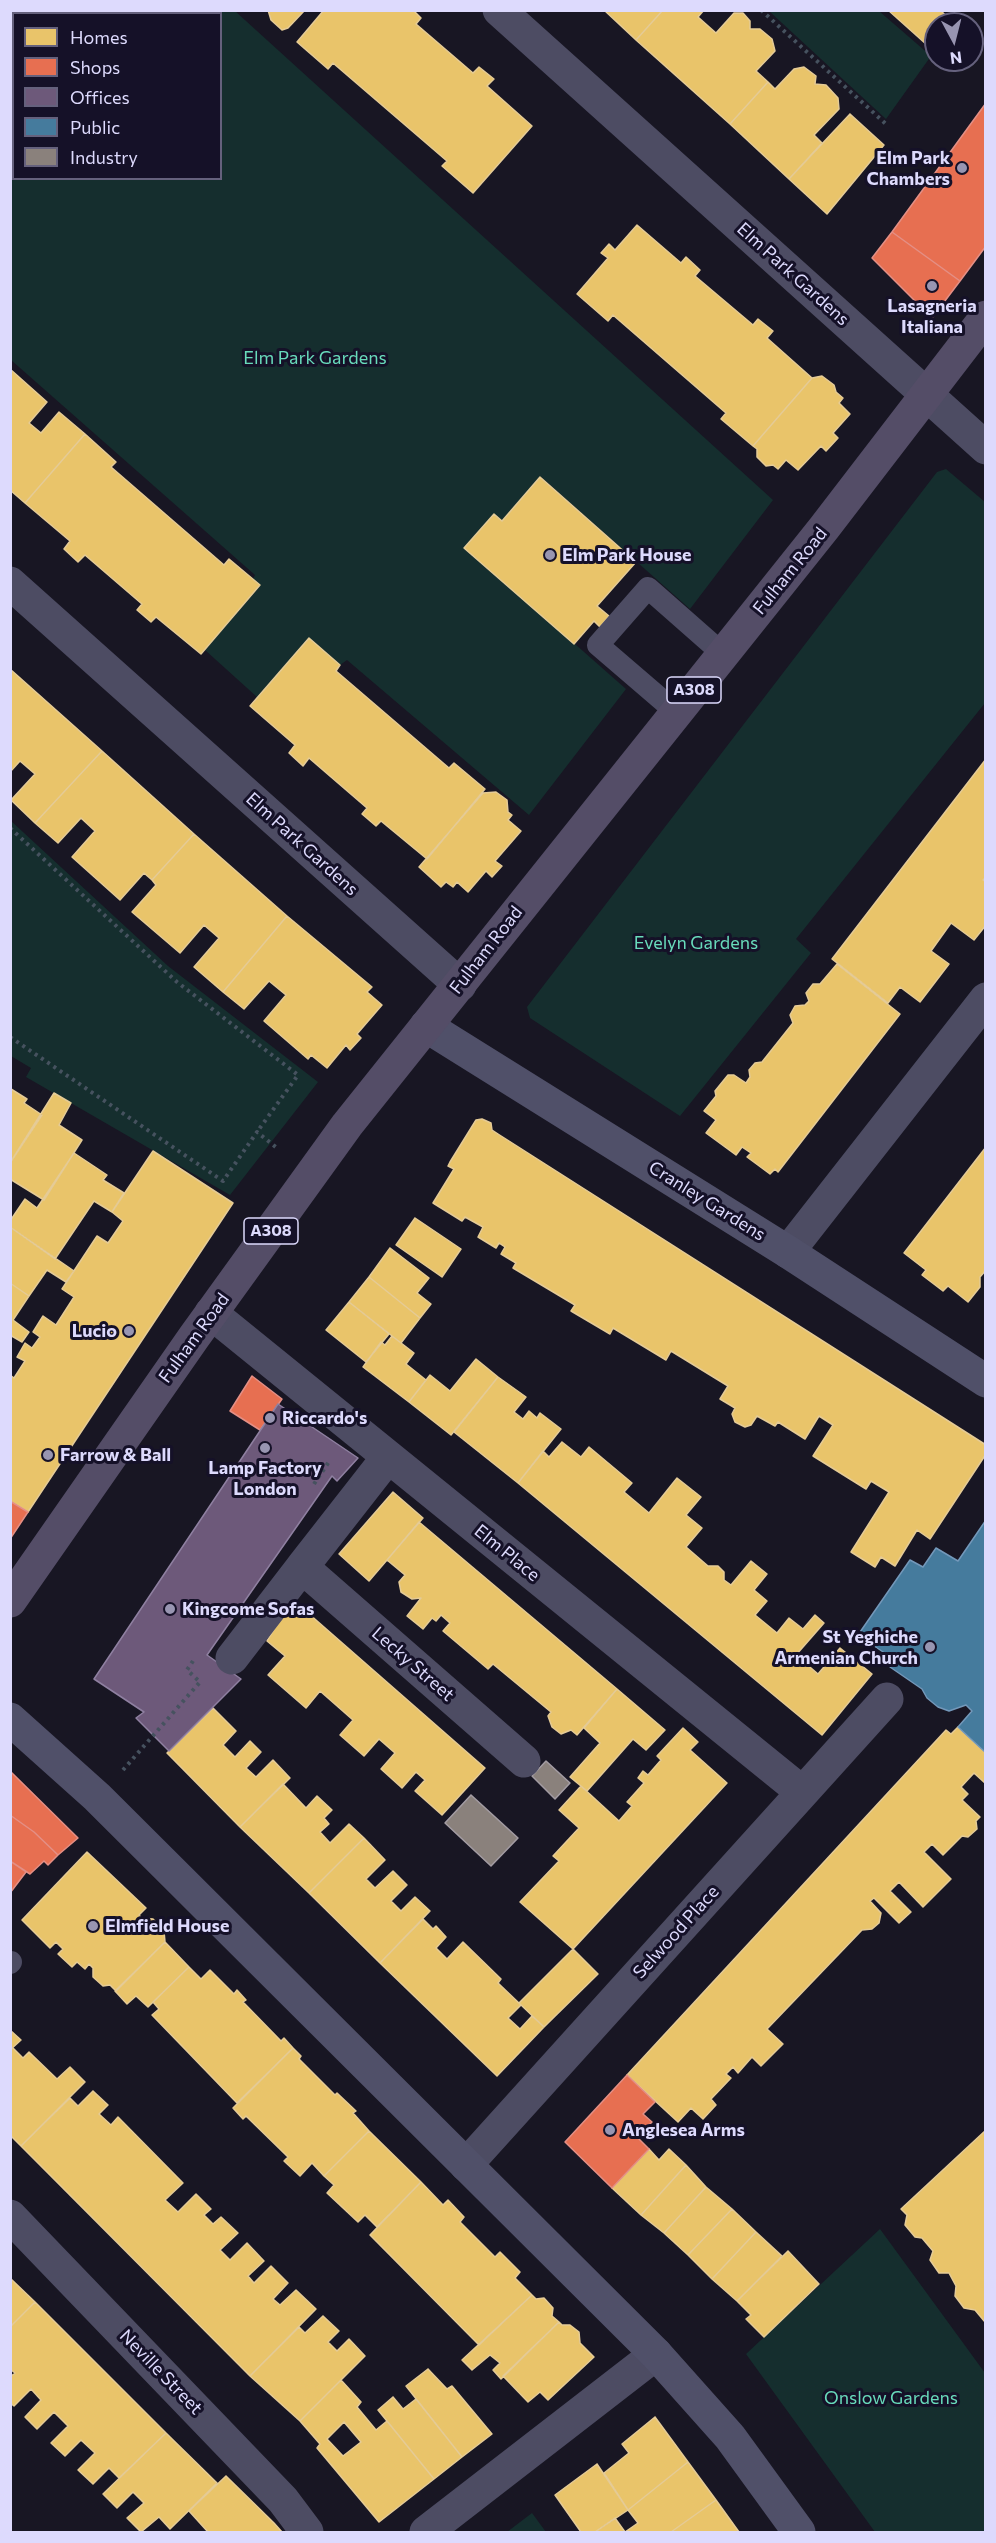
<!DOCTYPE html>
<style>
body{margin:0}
#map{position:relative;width:996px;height:2543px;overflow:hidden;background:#181623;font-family:Commissioner,sans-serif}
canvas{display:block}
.frame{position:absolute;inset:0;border:12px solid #dddafd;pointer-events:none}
.legend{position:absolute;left:12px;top:12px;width:210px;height:168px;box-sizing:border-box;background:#151128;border:2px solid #65617d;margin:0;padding:8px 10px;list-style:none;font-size:18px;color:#dddafd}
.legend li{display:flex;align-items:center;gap:12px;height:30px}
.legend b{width:30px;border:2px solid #65617d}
.north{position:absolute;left:924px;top:12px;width:60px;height:60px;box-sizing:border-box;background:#151128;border:2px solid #65617d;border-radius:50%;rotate:173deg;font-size:16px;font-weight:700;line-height:24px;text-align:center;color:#dddafd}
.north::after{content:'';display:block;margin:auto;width:21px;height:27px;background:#9895b1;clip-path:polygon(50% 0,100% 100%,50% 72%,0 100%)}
</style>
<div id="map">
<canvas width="996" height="2543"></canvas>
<div class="frame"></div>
<ul class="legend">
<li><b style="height:16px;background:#e9c46a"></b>Homes</li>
<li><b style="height:16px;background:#e76f51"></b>Shops</li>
<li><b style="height:16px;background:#6d597a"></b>Offices</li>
<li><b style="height:16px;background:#457b9d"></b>Public</li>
<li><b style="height:16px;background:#8a817c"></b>Industry</li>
</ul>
<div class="north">N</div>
</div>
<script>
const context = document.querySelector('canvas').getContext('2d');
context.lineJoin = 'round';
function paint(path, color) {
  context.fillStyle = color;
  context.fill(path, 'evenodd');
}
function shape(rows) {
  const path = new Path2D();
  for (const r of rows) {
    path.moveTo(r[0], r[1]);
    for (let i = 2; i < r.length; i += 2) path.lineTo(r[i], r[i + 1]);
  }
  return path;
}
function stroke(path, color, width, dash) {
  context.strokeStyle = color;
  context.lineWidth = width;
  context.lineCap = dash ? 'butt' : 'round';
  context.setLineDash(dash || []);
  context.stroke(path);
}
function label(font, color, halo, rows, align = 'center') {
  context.font = font + ' Commissioner,sans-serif';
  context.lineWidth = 6;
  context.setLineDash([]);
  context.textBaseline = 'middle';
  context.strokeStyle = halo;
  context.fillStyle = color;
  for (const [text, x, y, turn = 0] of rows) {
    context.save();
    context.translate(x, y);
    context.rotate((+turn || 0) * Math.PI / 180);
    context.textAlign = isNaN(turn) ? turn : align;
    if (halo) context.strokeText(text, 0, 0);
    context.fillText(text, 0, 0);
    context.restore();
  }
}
const green = shape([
 [15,10,235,11,773,500,690,609,541,477,502,521,494,514,465,547,626,689,529,815,347,660,340,665,309,639,257,697,205,650,260,586,253,579,255,575,11,360,11,14],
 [14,14,220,14,220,178,14,178],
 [769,11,879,11,931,56,886,119],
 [946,469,985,502,985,703,796,939,811,953,680,1116,530,1018,527,1007,937,472],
 [10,820,168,966,318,1082,230,1195,26,1077,31,1068,11,1056],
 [880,2229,985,2373,985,2532,875,2532,746,2354],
 [532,2513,546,2532,507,2532]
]);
const homes = shape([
 [268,10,305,10,288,28,282,30,271,20,268,10],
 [324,10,413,10,421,18,416,24,473,73,479,67,494,79,487,86,532,126,473,193,442,166,447,161,333,63,328,69,297,42,324,10],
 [604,10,663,10,636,40,604,10],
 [663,10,704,10,698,17,716,33,734,13,743,13,750,21,750,29,760,29,772,39,775,51,756,71,768,82,730,124,636,40,663,10],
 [888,10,940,10,955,24,936,24,936,53,888,10],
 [804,67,816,76,815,84,826,85,838,98,839,109,814,135,822,143,789,179,730,124,768,82,775,89,794,69,804,67],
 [850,114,884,145,827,214,789,179,850,114],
 [637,225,681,263,686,257,700,270,695,276,753,325,758,319,773,331,767,338,812,378,753,446,721,419,726,413,613,315,608,321,577,294,608,258,601,253,609,244,615,250,637,225],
 [10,369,47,402,29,423,41,433,59,412,85,434,25,503,10,490,10,369],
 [822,376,834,385,836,392,843,398,839,403,850,414,833,433,838,438,826,451,821,446,798,470,786,460,778,469,773,465,766,466,757,457,757,449,753,446,812,378,822,376],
 [85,434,116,462,111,467,224,565,229,559,260,585,201,654,156,617,151,622,137,610,142,604,85,555,78,562,64,549,70,541,25,503,85,434],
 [540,477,636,562,597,606,609,616,600,627,594,621,574,644,464,548,494,514,502,521,540,477],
 [309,638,340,665,336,671,449,768,454,763,485,789,427,859,381,821,376,826,362,814,367,808,309,758,303,766,289,753,295,745,250,706,309,638],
 [10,669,102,751,35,823,11,800,35,774,20,761,10,772,10,669],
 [102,751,194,834,152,880,144,873,120,900,72,857,95,831,81,818,58,843,35,823,102,751],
 [986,759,986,877,983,880,986,882,986,925,974,940,951,923,931,951,949,964,920,1002,900,987,888,1003,832,959,986,759],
 [496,792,507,800,508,812,512,815,508,820,521,831,495,861,502,866,492,877,486,871,468,892,457,882,453,887,446,882,441,887,419,867,483,793,496,792],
 [194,834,287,916,223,992,194,967,219,938,204,925,180,953,132,912,156,885,152,880,194,834],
 [287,916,372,987,367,992,382,1005,357,1034,361,1038,350,1050,346,1045,327,1068,311,1055,308,1059,264,1021,286,995,269,981,244,1009,223,992,287,916],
 [837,964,900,1014,778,1172,775,1169,770,1174,747,1157,751,1153,742,1147,736,1155,706,1133,716,1120,704,1111,716,1096,715,1091,728,1075,734,1075,746,1083,750,1077,749,1070,755,1063,762,1062,793,1023,790,1015,795,1006,805,1005,809,1001,806,993,813,984,820,984,837,964],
 [11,1089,27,1099,24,1103,42,1115,10,1163,11,1089],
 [54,1093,71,1103,59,1125,82,1140,44,1200,10,1179,10,1163,54,1093],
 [482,1119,491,1123,492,1130,498,1134,986,1445,986,1454,930,1539,917,1530,895,1566,881,1557,875,1567,851,1552,889,1492,871,1481,866,1489,813,1456,833,1425,819,1416,805,1439,778,1422,775,1426,757,1416,751,1425,745,1427,735,1422,732,1414,735,1408,720,1399,728,1386,671,1351,666,1360,613,1328,610,1334,571,1311,575,1305,513,1268,516,1263,501,1254,505,1247,499,1243,496,1248,478,1237,483,1227,465,1217,462,1221,433,1203,454,1169,448,1166,450,1162,476,1120,482,1119],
 [986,1147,986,1270,980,1277,980,1287,968,1302,948,1286,943,1291,922,1275,926,1270,904,1253,986,1147],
 [153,1151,233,1203,28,1512,10,1501,10,1375,14,1378,25,1361,17,1357,25,1343,32,1348,40,1337,33,1332,43,1316,56,1325,74,1297,62,1289,97,1236,108,1243,123,1221,112,1212,153,1151],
 [74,1153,107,1175,103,1180,124,1193,112,1212,94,1201,55,1259,10,1227,10,1221,25,1199,37,1208,74,1153],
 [415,1218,461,1249,442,1277,396,1245,415,1218],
 [10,1227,74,1271,66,1282,47,1270,29,1296,10,1283,10,1227],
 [390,1248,429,1278,417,1293,431,1304,420,1318,369,1277,390,1248],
 [369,1277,420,1318,401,1343,349,1302,369,1277],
 [10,1283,29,1296,13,1320,29,1332,22,1342,10,1335,10,1283],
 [349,1302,389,1334,366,1362,326,1330,349,1302],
 [392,1336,414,1353,406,1364,426,1380,409,1402,363,1367,381,1342,385,1345,392,1336],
 [476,1359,498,1377,451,1435,409,1402,430,1375,450,1391,476,1359],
 [498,1377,526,1397,514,1412,523,1419,529,1411,537,1418,540,1413,561,1429,518,1483,454,1432,498,1377],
 [562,1442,581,1457,589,1447,632,1483,624,1492,649,1513,677,1478,701,1497,686,1515,702,1528,686,1547,708,1566,718,1566,724,1572,724,1580,731,1585,751,1561,767,1574,754,1590,767,1601,755,1615,777,1633,789,1618,803,1629,815,1615,824,1623,796,1655,818,1674,840,1648,872,1674,822,1735,518,1483,543,1451,549,1457,562,1442],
 [393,1492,423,1518,369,1581,339,1554,393,1492],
 [419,1522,617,1689,577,1735,571,1730,561,1734,552,1727,548,1716,551,1712,493,1664,488,1669,443,1631,450,1623,441,1615,436,1621,432,1618,423,1629,407,1616,421,1598,412,1599,401,1592,399,1582,405,1575,387,1560,419,1522],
 [292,1599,485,1768,442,1815,415,1791,425,1780,416,1772,402,1788,381,1769,395,1753,379,1739,364,1756,340,1735,353,1720,320,1691,306,1708,268,1675,285,1656,267,1641,292,1599],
 [617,1689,665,1730,646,1750,633,1739,587,1791,570,1777,600,1743,584,1728,617,1689],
 [213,1708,236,1731,223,1745,235,1757,250,1741,261,1752,246,1768,256,1777,273,1760,290,1778,240,1827,167,1753,213,1708],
 [958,1727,986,1753,986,1784,974,1773,961,1787,968,1794,962,1800,980,1817,976,1821,977,1829,968,1837,962,1836,943,1855,932,1844,924,1852,951,1879,923,1907,899,1882,890,1891,911,1912,899,1923,874,1898,870,1901,881,1913,879,1923,872,1929,862,1930,767,2029,783,2044,761,2066,752,2057,738,2073,733,2067,726,2074,731,2078,711,2099,716,2105,703,2119,691,2108,678,2122,627,2075,946,1730,951,1734,958,1727],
 [683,1728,698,1742,690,1750,727,1783,573,1949,520,1902,559,1861,553,1856,579,1828,559,1810,581,1786,619,1821,632,1806,627,1802,644,1783,638,1778,643,1771,648,1775,661,1760,657,1756,683,1728],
 [283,1784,306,1808,317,1796,332,1810,324,1818,329,1824,320,1832,330,1843,349,1824,364,1838,309,1893,240,1827,283,1784],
 [364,1838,385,1860,366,1879,375,1888,393,1871,407,1885,391,1901,401,1911,415,1897,430,1911,380,1963,309,1893,364,1838],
 [87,1852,146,1908,139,1915,142,1918,153,1919,164,1931,165,1942,116,1991,110,1985,103,1986,93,1977,93,1968,89,1964,85,1969,77,1962,72,1967,58,1954,63,1949,56,1942,50,1948,22,1920,87,1852],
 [423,1919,433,1929,436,1926,446,1937,436,1948,447,1959,463,1942,501,1979,498,1983,521,2005,508,2018,520,2029,532,2016,544,2027,497,2076,380,1963,423,1919],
 [165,1942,189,1967,148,2007,136,1996,127,2004,115,1991,165,1942],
 [573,1949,598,1974,544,2027,519,2003,573,1949],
 [189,1967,201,1979,210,1970,234,1994,237,1990,246,2000,243,2002,281,2041,284,2038,293,2048,237,2103,152,2015,159,2009,153,2002,189,1967],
 [10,2030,21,2040,10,2050,10,2030],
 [13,2048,23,2058,29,2052,57,2079,70,2067,85,2082,21,2146,10,2135,10,2050,13,2048],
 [293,2048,301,2056,299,2059,335,2095,337,2093,356,2111,353,2113,369,2131,324,2176,312,2163,300,2176,284,2161,288,2157,246,2116,243,2119,233,2108,293,2048],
 [93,2091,108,2105,99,2114,111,2125,118,2117,183,2183,165,2200,178,2212,196,2194,211,2209,204,2215,213,2224,221,2217,238,2233,220,2250,230,2260,247,2243,264,2261,248,2276,254,2283,271,2266,288,2283,273,2299,280,2305,296,2290,316,2309,250,2376,21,2146,70,2098,78,2106,93,2091],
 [986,2130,986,2334,985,2322,975,2310,964,2308,955,2296,956,2286,949,2273,939,2273,930,2260,933,2251,922,2238,915,2237,905,2225,907,2215,901,2209,986,2130],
 [369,2131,421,2182,377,2227,365,2215,358,2222,327,2193,334,2185,324,2176,369,2131],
 [649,2149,659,2160,669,2149,686,2165,641,2215,612,2188,649,2149],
 [686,2165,706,2187,664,2233,641,2215,686,2165],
 [421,2182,443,2205,448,2200,464,2217,460,2222,495,2257,500,2252,520,2272,515,2278,532,2295,479,2345,370,2235,421,2182],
 [706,2187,732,2209,688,2255,664,2233,706,2187],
 [732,2209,756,2232,712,2279,688,2255,732,2209],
 [756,2232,782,2256,737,2301,712,2279,756,2232],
 [788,2251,819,2284,764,2337,746,2319,751,2315,737,2301,788,2251],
 [10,2278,35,2302,10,2327,10,2278],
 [532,2295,536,2299,544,2298,553,2308,552,2316,559,2322,501,2379,493,2370,500,2363,490,2355,472,2370,462,2360,532,2295],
 [35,2302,166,2433,119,2478,109,2468,93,2484,78,2470,95,2453,81,2440,65,2456,51,2443,68,2426,54,2412,37,2429,25,2417,41,2400,31,2389,14,2406,10,2403,10,2377,15,2373,10,2369,10,2327,35,2302],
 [323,2316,339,2331,328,2342,337,2351,349,2339,365,2356,300,2421,250,2376,299,2327,305,2333,323,2316],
 [559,2322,562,2325,570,2325,579,2332,580,2343,594,2357,548,2400,540,2392,528,2402,503,2376,559,2322],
 [428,2369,447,2389,452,2386,492,2434,462,2457,406,2386,428,2369],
 [341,2380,361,2402,357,2407,376,2430,387,2421,434,2479,379,2522,317,2448,320,2444,300,2421,341,2380],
 [344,2422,361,2442,343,2456,327,2439,344,2422],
 [393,2397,403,2409,416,2399,462,2457,434,2479,378,2410,393,2397],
 [655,2417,688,2462,628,2510,604,2473,629,2453,622,2444,655,2417],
 [166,2433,217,2483,170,2529,159,2517,141,2532,127,2518,144,2503,133,2492,117,2508,103,2494,166,2433],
 [688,2462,716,2500,671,2532,625,2532,638,2523,628,2510,688,2462],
 [597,2464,628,2510,595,2532,581,2532,555,2495,597,2464],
 [226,2476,274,2523,282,2532,208,2532,189,2511,226,2476],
 [716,2500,739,2532,671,2532,716,2500],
 [615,2518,625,2532,595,2532,615,2518]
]);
const shops = shape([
 [986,103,986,246,960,281,892,232,986,103],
 [892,232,960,281,932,318,872,258,892,232],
 [252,1376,282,1399,260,1430,230,1411,252,1376],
 [10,1501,28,1512,10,1539,10,1501],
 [10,1771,78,1838,58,1855,34,1832,10,1815,10,1771],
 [10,1815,34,1832,58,1855,48,1865,44,1861,30,1874,10,1861,10,1815],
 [10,1861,26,1872,10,1893,10,1861],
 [627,2075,655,2102,643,2114,652,2122,637,2137,649,2149,612,2188,565,2142,627,2075]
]);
const offices = shape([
 [278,1404,358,1458,337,1481,332,1476,207,1655,241,1679,169,1751,136,1718,144,1712,94,1679,278,1404]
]);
const public = shape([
 [986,1520,986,1753,958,1727,972,1711,966,1705,949,1711,938,1707,927,1698,922,1689,890,1667,892,1658,858,1635,910,1560,923,1567,936,1548,958,1561,986,1520]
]);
const industry = shape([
 [546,1761,570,1783,555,1799,532,1776,546,1761],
 [471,1795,518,1838,491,1866,445,1823,471,1795]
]);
const path = shape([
 [761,10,887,125],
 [10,828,177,982,298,1075,257,1132],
 [10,1037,223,1181,257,1132,277,1148],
 [314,1484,330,1460],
 [123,1770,200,1682,187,1670,193,1661]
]);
const lane = shape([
 [676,712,598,645,648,588,723,654],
 [10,1963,11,1962]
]);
const street = shape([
 [499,10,986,448],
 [10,583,460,985],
 [788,1252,986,999],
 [211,1313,802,1792],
 [388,1457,302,1567,524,1761],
 [232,1658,302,1567],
 [466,2165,887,1699],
 [10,2216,283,2500,307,2532],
 [426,2532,656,2354]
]);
const secondary = shape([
 [426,1026,788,1252,986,1381],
 [10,1719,97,1797,656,2354,730,2437,799,2532]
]);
const primary = shape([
 [10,1601,194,1337,347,1125,824,528,986,317]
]);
const markers = [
 [962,168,6,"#9895b1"],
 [932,286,6,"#9895b1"],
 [550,555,6,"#9895b1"],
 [129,1331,6,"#9895b1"],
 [270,1418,6,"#9895b1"],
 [265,1448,6,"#9895b1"],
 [48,1455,6,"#9895b1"],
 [170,1609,6,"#9895b1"],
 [930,1647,6,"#9895b1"],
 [93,1926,6,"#9895b1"],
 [610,2130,6,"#9895b1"]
];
const shields = [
 [694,690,54],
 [271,1231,54]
];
const shieldNames = [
 ["A308",694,690],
 ["A308",271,1231]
];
const poiNames = [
 ["Elm Park",950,158,"right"],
 ["Chambers",950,179,"right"],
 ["Lasagneria",932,306,"center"],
 ["Italiana",932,327,"center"],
 ["Elm Park House",562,555],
 ["Lucio",117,1331,"right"],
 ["Riccardo's",282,1418],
 ["Farrow & Ball",60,1455],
 ["Lamp Factory",265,1468,"center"],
 ["London",265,1489,"center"],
 ["Kingcome Sofas",182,1609],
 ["St Yeghiche",918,1637,"right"],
 ["Armenian Church",918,1658,"right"],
 ["Elmfield House",105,1926],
 ["Anglesea Arms",622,2130]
];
const streetNames = [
 ["Elm Park Gardens",793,274,42],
 ["Fulham Road",790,571,-51],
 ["Elm Park Gardens",302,844,42],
 ["Fulham Road",486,950,-52],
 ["Cranley Gardens",707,1201,32],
 ["Fulham Road",194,1338,-54],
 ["Elm Place",507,1553,39],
 ["Lecky Street",413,1664,41],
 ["Selwood Place",676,1932,-48],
 ["Neville Street",161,2372,46]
];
const parkNames = [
 ["Elm Park Gardens",315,358],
 ["Evelyn Gardens",696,943],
 ["Onslow Gardens",891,2398]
];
paint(green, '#152e2e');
paint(homes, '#e9c46a');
stroke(homes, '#e5cb96', 1.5);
paint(shops, '#e76f51');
stroke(shops, '#e48f85', 1.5);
paint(offices, '#6d597a');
stroke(offices, '#8f80a1', 1.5);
paint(public, '#457b9d');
stroke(public, '#7398ba', 1.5);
paint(industry, '#8a817c');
stroke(industry, '#a39ca3', 1.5);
stroke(path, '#46525f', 4, [3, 4.5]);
stroke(lane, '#4d4c63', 22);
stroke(street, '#4d4c63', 33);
stroke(secondary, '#505069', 33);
stroke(primary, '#544d67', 33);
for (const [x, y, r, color] of markers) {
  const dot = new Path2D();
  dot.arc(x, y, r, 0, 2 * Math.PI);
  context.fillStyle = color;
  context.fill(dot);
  stroke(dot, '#151128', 2);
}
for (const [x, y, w] of shields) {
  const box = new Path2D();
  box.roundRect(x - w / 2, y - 13, w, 26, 4.5);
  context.fillStyle = '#151128';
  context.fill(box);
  stroke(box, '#dddafd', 1.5);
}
label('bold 16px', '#dddafd', null, shieldNames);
label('bold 18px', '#dddafd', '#151128', poiNames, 'left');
label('18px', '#dddafd', '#151128', streetNames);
label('18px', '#68dbbb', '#151128', parkNames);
</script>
